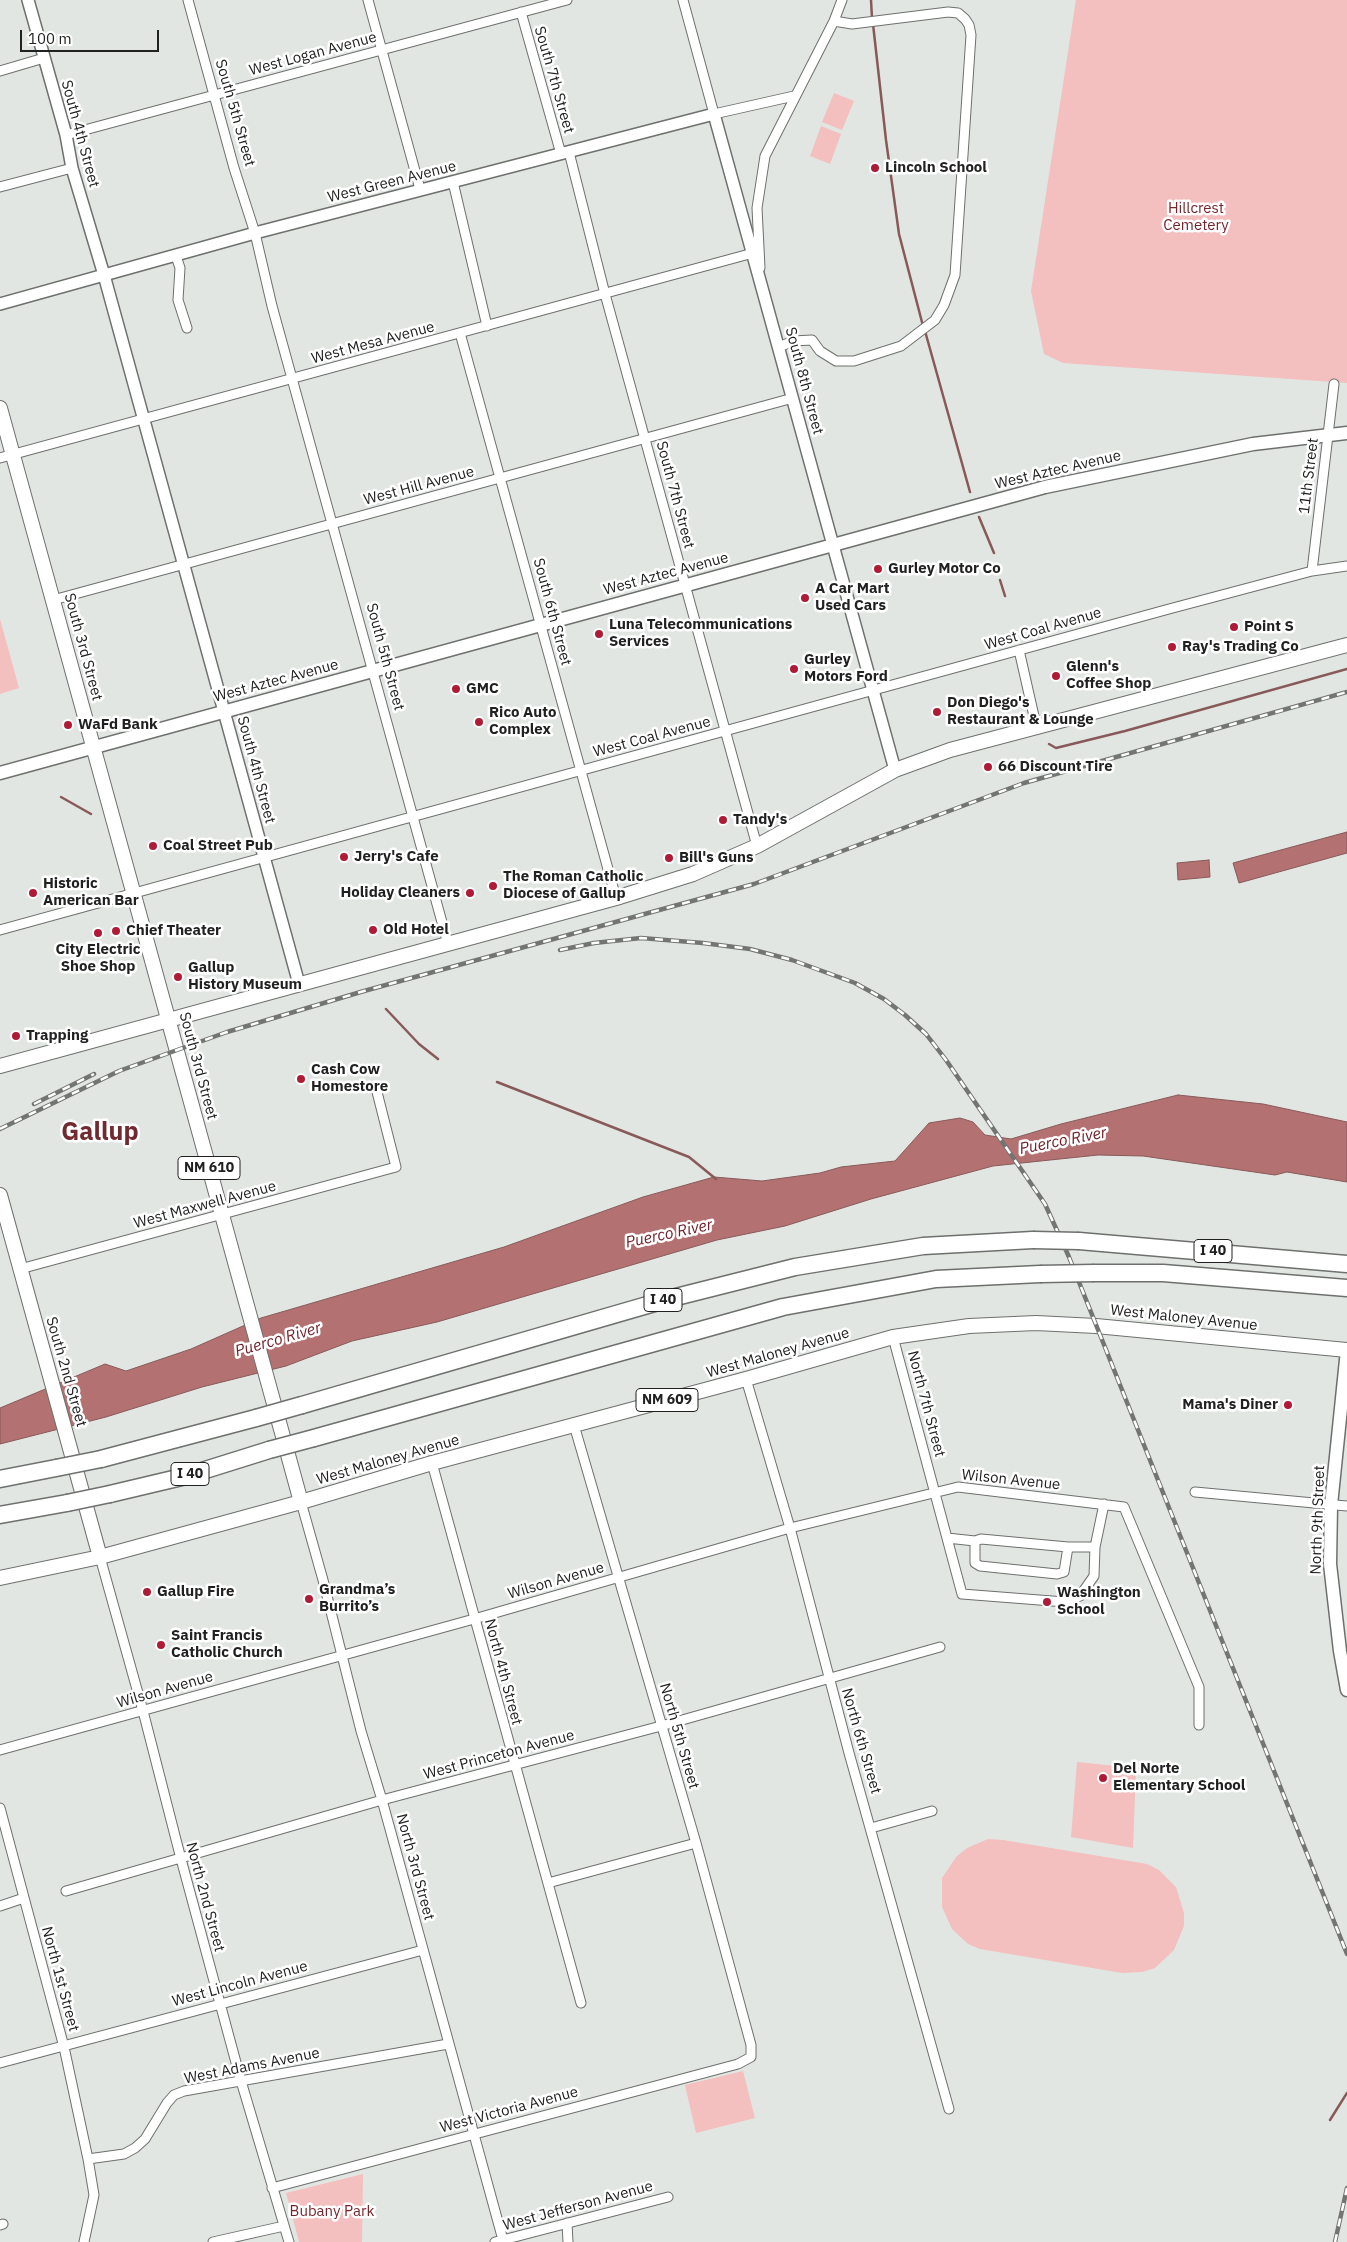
<!DOCTYPE html>
<meta charset="utf-8">
<style>
body{margin:0}
#map{position:relative;width:1347px;height:2242px;overflow:hidden;background:#e2e6e2;font-family:"IBM Plex Sans",sans-serif}
canvas{display:block}
.scale{position:absolute;left:20px;top:30px;width:139px;height:22px;box-sizing:border-box;border:2px solid #202120;border-top:0;padding-left:6px;font-size:15px;line-height:18px;white-space:nowrap;color:#202120;-webkit-text-stroke:4px #fff;paint-order:stroke}
</style>
<div id="map">
<canvas width="1347" height="2242"></canvas>
<div class="scale">100 m</div>
</div>
<script>
const context = document.querySelector('canvas').getContext('2d');
context.lineJoin = 'round';
function paint(path, color) {
  context.fillStyle = color;
  context.fill(path, 'evenodd');
}
function shape(rows) {
  const path = new Path2D();
  for (const r of rows) {
    path.moveTo(r[0], r[1]);
    for (let i = 2; i < r.length; i += 2) path.lineTo(r[i], r[i + 1]);
  }
  return path;
}
function stroke(path, color, width, dash) {
  context.strokeStyle = color;
  context.lineWidth = width;
  context.lineCap = dash ? 'butt' : 'round';
  context.setLineDash(dash || []);
  context.stroke(path);
}
function label(font, color, halo, rows, align = 'center') {
  context.font = font + ' "IBM Plex Sans",sans-serif';
  context.lineWidth = 5;
  context.setLineDash([]);
  context.textBaseline = 'middle';
  context.strokeStyle = halo;
  context.fillStyle = color;
  for (const [text, x, y, turn = 0] of rows) {
    context.save();
    context.translate(x, y);
    context.rotate((+turn || 0) * Math.PI / 180);
    context.textAlign = isNaN(turn) ? turn : align;
    if (halo) context.strokeText(text, 0, 0);
    context.fillText(text, 0, 0);
    context.restore();
  }
}
const green = shape([
 [1076,0,1347,0,1347,383,1063,363,1044,354,1031,291],
 [834,93,854,101,842,130,822,122],
 [821,126,841,134,830,164,810,156],
 [0,619,19,688,0,694],
 [1077,1762,1136,1768,1133,1848,1071,1837],
 [988,1839,1003,1840,1147,1864,1159,1870,1176,1887,1184,1913,1184,1926,1174,1950,1155,1968,1142,1972,1122,1973,980,1949,968,1944,952,1929,942,1907,942,1878,956,1857,967,1848],
 [743,2071,755,2118,696,2133,685,2085],
 [363,2174,362,2242,299,2242,286,2193]
]);
const water = shape([
 [1347,832,1347,853,1239,883,1233,863,1347,832],
 [1209,860,1210,877,1178,880,1177,863,1209,860],
 [1178,1095,1263,1104,1347,1122,1347,1182,1287,1172,1275,1175,1143,1156,1098,1155,993,1166,871,1199,785,1226,717,1240,437,1322,352,1341,286,1366,202,1387,106,1417,0,1444,0,1408,105,1364,126,1371,191,1349,261,1318,504,1247,643,1197,714,1177,762,1181,820,1173,841,1167,895,1161,929,1123,960,1118,973,1122,985,1135,1011,1139,1061,1124,1178,1095]
]);
const stream = shape([
 [871,0,872,18],
 [873,24,886,140,899,234,923,326],
 [925,331,970,492],
 [979,517,994,553],
 [1000,580,1005,596],
 [1049,744,1056,748,1125,731,1347,669],
 [61,797,91,814],
 [386,1009,419,1044,438,1059],
 [497,1082,689,1157,716,1179],
 [1330,2120,1347,2093]
]);
const minor = shape([
 [188,0,234,168,255,233,272,306,448,944],
 [368,0,420,189],
 [683,0,714,114,794,96],
 [521,12,561,154],
 [0,71,44,58],
 [66,135,567,0],
 [569,152,605,294,757,846],
 [453,182,487,326],
 [0,187,72,168],
 [176,256,180,268,178,300,187,328],
 [760,268,757,208,765,156,834,21,842,0],
 [460,333,616,898],
 [779,347,793,341,812,340,820,351,836,361,854,361,901,346,935,320,944,305,955,275,971,35,969,25,965,19,958,13,948,12,852,24,834,21],
 [0,458,753,253],
 [1312,571,1334,384],
 [53,600,793,398],
 [1019,650,1036,725],
 [0,930,1169,609,1312,571,1347,566],
 [20,1269,396,1167,377,1092],
 [893,1337,962,1594,1065,1602,1080,1596,1094,1576,1095,1547,1104,1504],
 [746,1379,790,1528,849,1753,949,2109],
 [432,1463,581,2003],
 [1195,1492,1347,1506],
 [301,1502,323,1580,361,1731,382,1800,503,2240],
 [947,1538,975,1541,981,1539,1068,1547,1095,1547],
 [975,1541,975,1563,980,1566,1057,1574,1064,1572,1068,1547],
 [100,1557,143,1711,181,1859,241,2081,289,2242],
 [0,1750,474,1619,790,1528,958,1487,1124,1507,1199,1687,1199,1725],
 [0,1808,64,2047,88,2159,94,2195,84,2242],
 [871,1828,932,1811],
 [548,1883,696,1843],
 [66,1891,382,1800,661,1726,940,1647],
 [0,1906,24,1898],
 [0,2063,423,1950],
 [88,2159,124,2154,135,2148,145,2139,167,2103,174,2095,184,2091,448,2044],
 [272,2188,738,2064,751,2057,751,2045,696,1843,574,1425],
 [567,2223,568,2242],
 [0,2225,3,2224],
 [213,2242,284,2226],
 [495,2242,668,2197]
]);
const tertiary = shape([
 [28,0,66,135,72,168,104,275,299,984],
 [0,304,255,233,714,114,895,770]
]);
const secondary = shape([
 [0,773,1045,487,1253,444,1347,433],
 [1347,1350,1331,1505,1330,1564,1340,1651,1347,1690]
]);
const primary = shape([
 [0,408,301,1502],
 [0,1066,616,898,693,874,757,846,895,770,950,750,1347,645],
 [0,1195,100,1557],
 [0,1578,100,1557,301,1502,432,1463,746,1379,893,1337,969,1326,1036,1323,1096,1326,1347,1350]
]);
const motorway = shape([
 [1079,1241,1347,1264],
 [1094,1273,1163,1273,1347,1288],
 [302,1405,668,1299,795,1267,923,1246,1033,1240],
 [314,1438,783,1307,936,1279,1040,1274],
 [101,1459,256,1418],
 [0,1479,56,1468],
 [110,1494,186,1476,269,1450],
 [0,1515,67,1503]
]);
const rail = shape([
 [560,950,594,943,641,938,703,943,750,949,792,960,855,983,884,999,905,1015,926,1034,946,1060,1045,1204,1069,1257,1347,1954],
 [34,1104,94,1074],
 [0,1129,119,1071,227,1032,364,991,754,884,1024,783,1347,692],
 [1335,2242,1347,2188]
]);
const motorwayBridge = shape([
 [1033,1240,1079,1241],
 [1040,1274,1094,1273],
 [256,1418,302,1405],
 [269,1450,314,1438],
 [56,1468,101,1459],
 [67,1503,110,1494]
]);
const markers = [
 [875,168,5,"#af1b36"],
 [878,569,5,"#af1b36"],
 [805,598,5,"#af1b36"],
 [1234,627,5,"#af1b36"],
 [599,634,5,"#af1b36"],
 [1172,647,5,"#af1b36"],
 [794,669,5,"#af1b36"],
 [1056,676,5,"#af1b36"],
 [456,689,5,"#af1b36"],
 [937,712,5,"#af1b36"],
 [479,722,5,"#af1b36"],
 [68,725,5,"#af1b36"],
 [988,767,5,"#af1b36"],
 [723,820,5,"#af1b36"],
 [153,846,5,"#af1b36"],
 [344,857,5,"#af1b36"],
 [669,858,5,"#af1b36"],
 [493,886,5,"#af1b36"],
 [33,893,5,"#af1b36"],
 [470,893,5,"#af1b36"],
 [373,930,5,"#af1b36"],
 [116,931,5,"#af1b36"],
 [98,933,5,"#af1b36"],
 [178,977,5,"#af1b36"],
 [16,1036,5,"#af1b36"],
 [301,1079,5,"#af1b36"],
 [1288,1405,5,"#af1b36"],
 [147,1592,5,"#af1b36"],
 [309,1599,5,"#af1b36"],
 [1047,1602,5,"#af1b36"],
 [161,1645,5,"#af1b36"],
 [1103,1778,5,"#af1b36"]
];
const shields = [
 [209,1168,62],
 [1213,1251,38],
 [663,1300,38],
 [667,1400,62],
 [190,1474,38]
];
const shieldNames = [
 ["NM 610",209,1168],
 ["I 40",1213,1251],
 ["I 40",663,1300],
 ["NM 609",667,1400],
 ["I 40",190,1474]
];
const streetNames = [
 ["West Logan Avenue",313,54,-15],
 ["South 7th Street",554,80,74],
 ["South 5th Street",235,113,74],
 ["South 4th Street",80,134,75],
 ["West Green Avenue",392,182,-14],
 ["West Mesa Avenue",373,343,-15],
 ["South 8th Street",804,381,75],
 ["West Aztec Avenue",1058,470,-13],
 ["11th Street",1309,476,-83],
 ["West Hill Avenue",419,486,-15],
 ["South 7th Street",675,495,75],
 ["West Aztec Avenue",666,574,-15],
 ["South 6th Street",552,612,75],
 ["West Coal Avenue",1043,629,-16],
 ["South 3rd Street",83,647,75],
 ["South 5th Street",385,657,75],
 ["West Aztec Avenue",276,681,-15],
 ["West Coal Avenue",652,737,-15],
 ["South 4th Street",256,770,75],
 ["South 3rd Street",198,1066,75],
 ["West Maxwell Avenue",205,1205,-15],
 ["West Maloney Avenue",1184,1318,6],
 ["West Maloney Avenue",778,1353,-16],
 ["South 2nd Street",66,1372,74],
 ["North 7th Street",926,1404,75],
 ["West Maloney Avenue",388,1460,-16],
 ["Wilson Avenue",1011,1480,6],
 ["North 9th Street",1318,1520,-88],
 ["Wilson Avenue",556,1581,-16],
 ["North 4th Street",503,1672,75],
 ["Wilson Avenue",165,1690,-16],
 ["North 5th Street",679,1736,74],
 ["North 6th Street",861,1741,74],
 ["West Princeton Avenue",499,1755,-15],
 ["North 3rd Street",415,1867,75],
 ["North 2nd Street",205,1897,75],
 ["North 1st Street",60,1979,75],
 ["West Lincoln Avenue",240,1984,-15],
 ["West Adams Avenue",252,2066,-11],
 ["West Victoria Avenue",509,2110,-15],
 ["West Jefferson Avenue",578,2206,-15]
];
const poiNames = [
 ["Lincoln School",885,168],
 ["Gurley Motor Co",888,569],
 ["A Car Mart",815,589],
 ["Used Cars",815,606],
 ["Luna Telecommunications",609,625],
 ["Services",609,642],
 ["Point S",1244,627],
 ["Ray's Trading Co",1182,647],
 ["Gurley",804,660],
 ["Motors Ford",804,677],
 ["Glenn's",1066,667],
 ["Coffee Shop",1066,684],
 ["GMC",466,689],
 ["Don Diego's",947,703],
 ["Restaurant & Lounge",947,720],
 ["Rico Auto",489,713],
 ["Complex",489,730],
 ["WaFd Bank",78,725],
 ["66 Discount Tire",998,767],
 ["Tandy's",733,820],
 ["Coal Street Pub",163,846],
 ["Jerry's Cafe",354,857],
 ["Bill's Guns",679,858],
 ["The Roman Catholic",503,877],
 ["Diocese of Gallup",503,894],
 ["Historic",43,884],
 ["American Bar",43,901],
 ["Holiday Cleaners",460,893,"right"],
 ["Old Hotel",383,930],
 ["Chief Theater",126,931],
 ["City Electric",98,950,"center"],
 ["Shoe Shop",98,967,"center"],
 ["Gallup",188,968],
 ["History Museum",188,985],
 ["Trapping",26,1036],
 ["Cash Cow",311,1070],
 ["Homestore",311,1087],
 ["Mama's Diner",1278,1405,"right"],
 ["Grandma’s",319,1590],
 ["Burrito’s",319,1607],
 ["Gallup Fire",157,1592],
 ["Washington",1057,1593],
 ["School",1057,1610],
 ["Saint Francis",171,1636],
 ["Catholic Church",171,1653],
 ["Del Norte",1113,1769],
 ["Elementary School",1113,1786]
];
const parkNames = [
 ["Hillcrest",1196,209],
 ["Cemetery",1196,226],
 ["Bubany Park",332,2212]
];
const waterNames = [
 ["Puerco River",1063,1141,-11],
 ["Puerco River",669,1234,-12],
 ["Puerco River",278,1340,-16]
];
const townNames = [
 ["Gallup",100,1133]
];
paint(green, '#f3bfbf');
paint(water, '#b47172');
stroke(water, '#885959', 1);
stroke(stream, '#885959', 2.5);
stroke(minor, '#6d706d', 11);
stroke(tertiary, '#6d706d', 14);
stroke(secondary, '#6d706d', 15);
stroke(primary, '#6d706d', 16);
stroke(motorway, '#6d706d', 19);
stroke(minor, '#fff', 9);
stroke(tertiary, '#fff', 11);
stroke(secondary, '#fff', 12);
stroke(primary, '#fff', 14);
stroke(motorway, '#fff', 16);
stroke(rail, '#727572', 4.5);
stroke(rail, '#fff', 2.5, [8]);
stroke(motorwayBridge, '#6d706d', 19, []);
stroke(motorwayBridge, '#fff', 16);
for (const [x, y, r, color] of markers) {
  const dot = new Path2D();
  dot.arc(x, y, r, 0, 2 * Math.PI);
  context.fillStyle = color;
  context.fill(dot);
  stroke(dot, '#fff', 2);
}
for (const [x, y, w] of shields) {
  const box = new Path2D();
  box.roundRect(x - w / 2, y - 11.5, w, 23, 4);
  context.fillStyle = '#fff';
  context.fill(box);
  stroke(box, '#202120', 1);
}
label('bold 14px', '#202120', null, shieldNames);
label('15px', '#202120', '#fff', streetNames);
label('bold 15px', '#202120', '#fff', poiNames, 'left');
label('15px', '#77242c', '#fff', parkNames);
label('italic 16px', '#722029', '#fff', waterNames);
label('bold 25px', '#712a30', '#fff', townNames);
</script>
